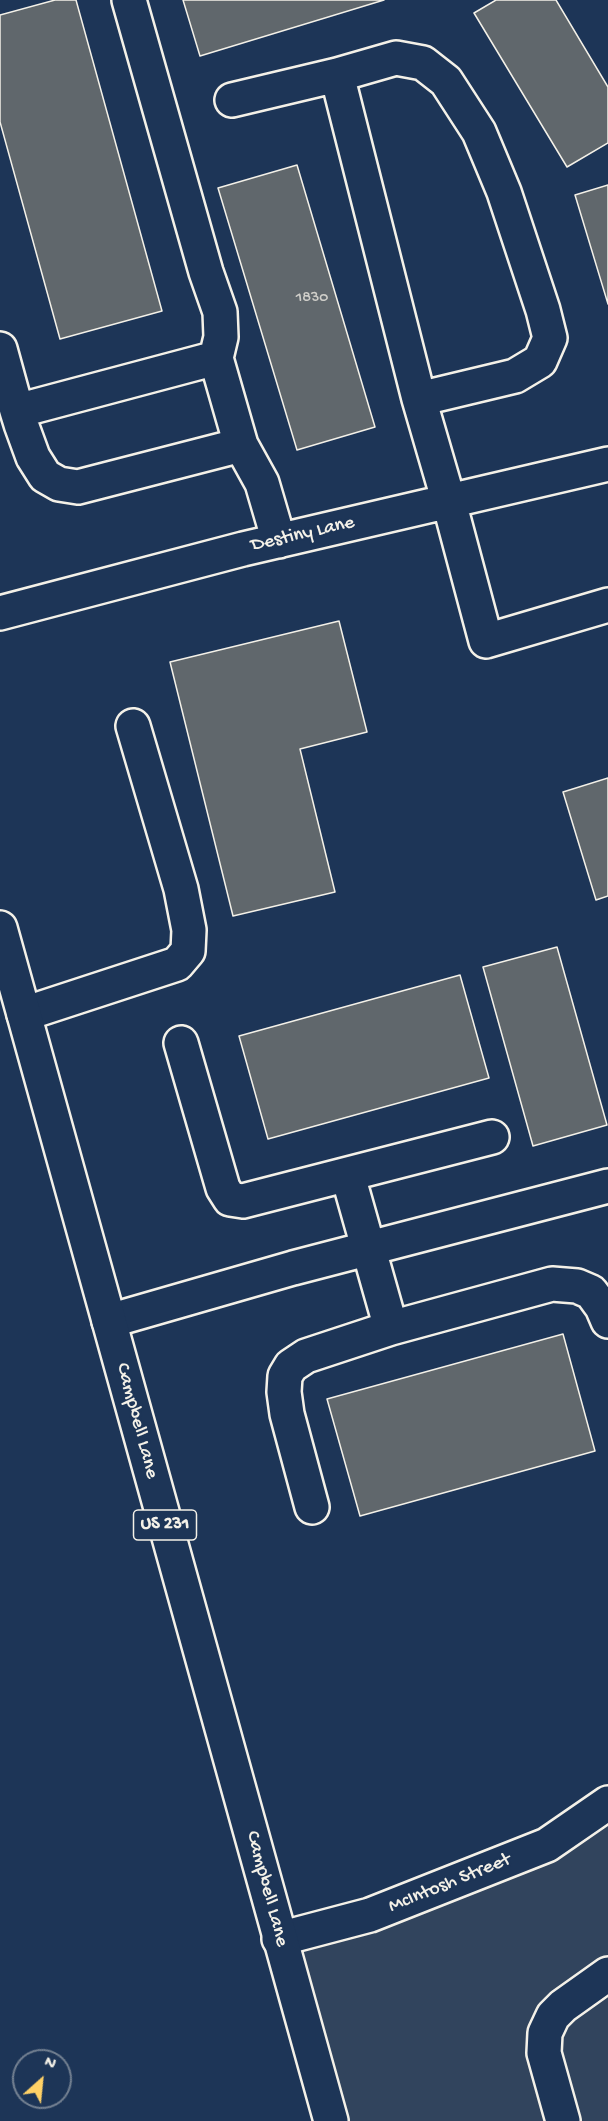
<!DOCTYPE html>
<style>
body{margin:0}
#map{position:relative;width:608px;height:2121px;overflow:hidden;background:#1d3557;font-family:"Gochi Hand",sans-serif}
canvas{display:block}
.north{position:absolute;left:12px;top:2049px;width:60px;height:60px;box-sizing:border-box;background:#1d3557;border:2px solid #738091;border-radius:50%;rotate:27deg;font-size:16px;font-weight:700;line-height:24px;text-align:center;color:#f4f1e8}
.north::after{content:'';display:block;margin:auto;width:21px;height:27px;background:#ffd166;clip-path:polygon(50% 0,100% 100%,50% 72%,0 100%)}
</style>
<div id="map">
<canvas width="608" height="2121"></canvas>
<div class="north">N</div>
</div>
<script>
const context = document.querySelector('canvas').getContext('2d');
context.lineJoin = 'round';
function paint(path, color) {
  context.fillStyle = color;
  context.fill(path, 'evenodd');
}
function shape(rows) {
  const path = new Path2D();
  for (const r of rows) {
    path.moveTo(r[0], r[1]);
    for (let i = 2; i < r.length; i += 2) path.lineTo(r[i], r[i + 1]);
  }
  return path;
}
function stroke(path, color, width, dash) {
  context.strokeStyle = color;
  context.lineWidth = width;
  context.lineCap = dash ? 'butt' : 'round';
  context.setLineDash(dash || []);
  context.stroke(path);
}
function label(font, color, halo, rows, align = 'center') {
  context.font = font + ' "Gochi Hand",sans-serif';
  context.lineWidth = 4.5;
  context.setLineDash([]);
  context.textBaseline = 'middle';
  context.strokeStyle = halo;
  context.fillStyle = color;
  for (const [text, x, y, turn = 0] of rows) {
    context.save();
    context.translate(x, y);
    context.rotate((+turn || 0) * Math.PI / 180);
    context.textAlign = isNaN(turn) ? turn : align;
    if (halo) context.strokeText(text, 0, 0);
    context.fillText(text, 0, 0);
    context.restore();
  }
}
const built = shape([
 [608,1799,608,2121,331,2121,279,1939,370,1915]
]);
const building = shape([
 [55,0,76,0,162,311,60,339,0,122,0,15,55,0],
 [183,0,384,0,200,56,183,0],
 [496,0,556,0,608,87,608,143,567,167,474,13,496,0],
 [297,165,375,427,297,450,218,188,297,165],
 [608,185,608,304,575,195,608,185],
 [339,621,367,732,300,749,335,892,233,916,170,662,339,621],
 [608,778,608,896,596,900,563,792,608,778],
 [557,947,607,1125,533,1146,483,967,557,947],
 [460,975,489,1078,268,1139,239,1036,460,975],
 [563,1334,595,1451,360,1516,327,1399,563,1334]
]);
const minor = shape([
 [129,0,206,272,220,312,221,337,216,358],
 [337,75,419,399,449,502,486,641,608,605],
 [232,100,337,75,396,58,423,63,446,81,479,132,504,192,543,310,550,338,540,361,515,376,419,399],
 [0,349,17,411,21,424,33,457,45,476,59,484,78,487,241,445,216,358,17,411],
 [241,445,262,483,279,541],
 [0,613,243,549,608,464],
 [24,1014,177,964,188,951,189,930,181,889,133,726],
 [181,1043,223,1188,230,1199,243,1201,492,1137],
 [348,1176,391,1328,552,1284,577,1286,591,1292,602,1307,608,1321],
 [109,1321,293,1268,608,1186],
 [312,1507,287,1414,284,1392,285,1376,291,1366,306,1356,391,1328],
 [279,1939,370,1915,547,1845,608,1803],
 [563,2121,544,2053,545,2033,553,2016,563,2006,608,1974]
]);
const major = shape([
 [0,928,331,2121]
]);
const numberNames = [
 ["1830",312,299]
];
const shields = [
 [165,1525,63]
];
const shieldNames = [
 ["US 231",165,1525]
];
const streetNames = [
 ["Destiny Lane",303,535,-13],
 ["Campbell Lane",136,1421,75],
 ["McIntosh Street",450,1884,-22],
 ["Campbell Lane",266,1889,75]
];
paint(built, '#31445d');
paint(building, '#60676c');
stroke(building, '#f4f1e8', 1.5);
stroke(minor, '#f4f1e8', 38);
stroke(major, '#f4f1e8', 38);
stroke(minor, '#1d3557', 33);
stroke(major, '#1d3557', 33);
label('16px', '#cfcec9', null, numberNames);
for (const [x, y, w] of shields) {
  const box = new Path2D();
  box.roundRect(x - w / 2, y - 15, w, 30, 4.5);
  context.fillStyle = '#1d3557';
  context.fill(box);
  stroke(box, '#f4f1e8', 1.5);
}
label('bold 18px', '#f4f1e8', null, shieldNames);
label('20px', '#f4f1e8', '#1d3557', streetNames);
</script>
